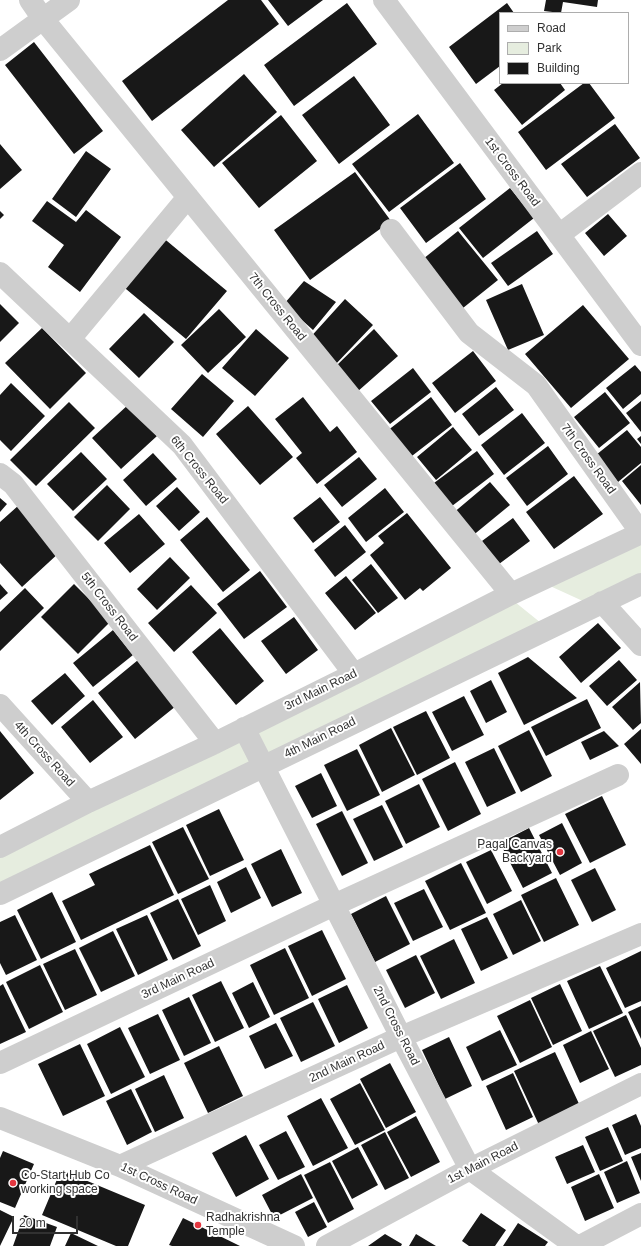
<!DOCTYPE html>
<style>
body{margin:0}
#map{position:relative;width:641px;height:1246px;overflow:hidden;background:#fff;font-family:Arial,sans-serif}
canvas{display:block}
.legend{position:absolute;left:499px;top:12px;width:130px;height:72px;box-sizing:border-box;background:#fff;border:1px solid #adadad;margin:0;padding:5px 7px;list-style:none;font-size:12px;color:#313131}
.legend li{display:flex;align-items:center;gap:8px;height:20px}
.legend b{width:20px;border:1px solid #adadad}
.scale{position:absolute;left:12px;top:1216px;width:66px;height:18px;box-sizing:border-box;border:2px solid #313131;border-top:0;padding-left:5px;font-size:12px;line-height:14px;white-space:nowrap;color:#313131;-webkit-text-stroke:3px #fff;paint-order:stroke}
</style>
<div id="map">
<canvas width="641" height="1246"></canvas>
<ul class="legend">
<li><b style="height:5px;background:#cecece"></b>Road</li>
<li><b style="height:11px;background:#e6eddf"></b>Park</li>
<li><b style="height:11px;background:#181818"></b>Building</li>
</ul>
<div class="scale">20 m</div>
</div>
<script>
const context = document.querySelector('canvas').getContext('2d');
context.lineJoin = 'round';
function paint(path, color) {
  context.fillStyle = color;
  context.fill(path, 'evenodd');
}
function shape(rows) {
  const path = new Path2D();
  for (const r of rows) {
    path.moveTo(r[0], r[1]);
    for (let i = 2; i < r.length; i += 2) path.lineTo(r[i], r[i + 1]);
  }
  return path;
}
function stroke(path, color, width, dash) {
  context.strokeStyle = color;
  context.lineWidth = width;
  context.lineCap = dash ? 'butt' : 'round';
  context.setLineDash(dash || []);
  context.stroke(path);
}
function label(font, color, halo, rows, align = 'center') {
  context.font = font + ' Arial,sans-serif';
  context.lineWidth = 4;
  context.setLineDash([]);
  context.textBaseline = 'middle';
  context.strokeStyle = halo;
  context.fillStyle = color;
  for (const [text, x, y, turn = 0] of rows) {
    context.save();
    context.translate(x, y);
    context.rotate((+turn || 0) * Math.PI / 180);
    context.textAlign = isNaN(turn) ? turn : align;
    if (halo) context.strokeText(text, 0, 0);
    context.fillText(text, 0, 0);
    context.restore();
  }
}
const green = shape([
 [641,539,641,576,585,602,550,586],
 [515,602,541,623,0,886,0,853]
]);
const building = shape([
 [228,0,261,0,279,24,152,121,122,81],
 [268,0,323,0,288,26],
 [546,0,598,0,597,7,563,2,561,13,544,11],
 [347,3,377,44,294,106,264,65],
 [507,3,514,13,500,13,500,66,476,84,449,47],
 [34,42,103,131,74,154,5,65],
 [244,74,277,112,214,167,181,130],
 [354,76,390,125,339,164,302,115],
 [503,83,560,83,565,90,522,125,494,90],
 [584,83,589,83,615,118,546,170,518,132],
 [418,114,454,163,389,212,352,164],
 [281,115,317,161,259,208,222,163],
 [615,124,640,158,587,197,561,164],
 [0,144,22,170,0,189],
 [86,151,111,169,76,217,52,199],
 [460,163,486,199,426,243,400,208],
 [355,172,391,221,310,280,274,230],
 [510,188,534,218,483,258,459,228],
 [47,201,76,222,86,210,121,237,80,292,48,267,64,245,32,221],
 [0,211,4,215,0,219],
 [608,214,627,236,604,256,585,233],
 [458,231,498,280,463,308,423,259],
 [537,231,553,254,508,286,491,263],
 [161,236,227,291,186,339,120,284],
 [304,281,336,302,313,330,284,304],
 [522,284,544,335,508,350,486,300],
 [345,299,373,325,334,366,307,341],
 [0,304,19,323,0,342],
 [583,305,629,359,571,408,525,354],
 [219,309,246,337,208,373,181,345],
 [144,313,174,342,139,378,109,349],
 [42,328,86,373,50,409,5,363],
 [256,329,289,358,255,396,222,368],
 [374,329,398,356,357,392,335,367],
 [473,351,496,381,455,413,432,383],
 [635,365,641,372,641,394,623,409,606,388],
 [413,368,431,392,390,424,371,401],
 [202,374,234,401,203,437,171,409],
 [11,383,45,416,11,451,0,440,0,395],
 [496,387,514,410,479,436,462,414],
 [605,392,630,423,599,448,574,417],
 [303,397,330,432,337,426,357,452,317,484,296,458,302,453,275,419],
 [431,397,452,425,408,459,387,431],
 [641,401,641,432,626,413],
 [69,402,95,428,36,486,10,460],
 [129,404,157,436,121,469,92,438],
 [248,406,293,457,260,485,216,434],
 [522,413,545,443,504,475,481,445],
 [453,427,472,450,436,480,417,457],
 [627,430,641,447,641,463,618,482,596,455],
 [641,436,641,444,637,439],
 [548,446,568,474,527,506,506,478],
 [477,451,494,474,452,506,434,483],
 [81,452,107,479,73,511,47,484],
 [153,453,177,479,146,506,123,480],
 [359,457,377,479,342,507,324,485],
 [641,465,641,505,622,481],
 [574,476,603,514,554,549,526,512],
 [490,482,510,505,471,537,452,514],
 [107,485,130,509,98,541,74,517],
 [177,487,200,512,179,531,156,506],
 [385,488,404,512,366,542,348,518],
 [320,497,340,522,313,543,293,518],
 [0,498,7,504,0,512],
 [19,505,61,551,22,587,0,563,0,522],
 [407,513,451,568,423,591,420,588,405,600,370,555,384,543,378,536],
 [139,514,165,544,130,573,104,543],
 [207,517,250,570,223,592,180,540],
 [513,518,530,541,499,564,482,541],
 [345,525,366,552,335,577,314,550],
 [170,557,190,578,157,610,137,589],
 [371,564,398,598,378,613,352,580],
 [260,571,287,607,244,639,217,604],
 [346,576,376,613,355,630,325,593],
 [0,584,8,593,0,600],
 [74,584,111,621,78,654,41,617],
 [191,585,217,613,174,652,148,623],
 [25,588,44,608,0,651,0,612],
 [294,617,318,650,286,674,261,641],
 [598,623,621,648,581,683,559,657],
 [220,628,264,681,236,705,192,652],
 [113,630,133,655,93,687,73,663],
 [528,657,577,698,524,725,498,673],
 [138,660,176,706,135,739,98,693],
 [619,660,637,680,607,706,589,686],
 [65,673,85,696,52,725,31,701],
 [491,680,507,712,486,723,470,691],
 [640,682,641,723,633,730,612,707],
 [464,696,484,735,452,751,432,712],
 [587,699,601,728,546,756,531,727],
 [93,700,123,737,90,763,61,727],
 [426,711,450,758,417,775,393,727],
 [391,728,415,775,382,792,359,745],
 [641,729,641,764,624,744],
 [529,730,552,776,521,792,498,746],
 [0,731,34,773,0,800],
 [604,731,619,746,590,760,581,742],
 [494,748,516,793,487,807,465,762],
 [357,749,380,795,347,811,324,765],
 [455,762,481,814,448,831,422,779],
 [321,773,337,806,312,818,295,786],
 [419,784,440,827,406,844,385,801],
 [602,796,626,845,590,863,565,814],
 [382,805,403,847,374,861,353,819],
 [219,809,244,860,210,876,186,825],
 [342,811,368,863,342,876,316,824],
 [562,823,582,863,560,875,539,835],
 [183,827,209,879,178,894,152,842],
 [529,828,552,873,523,888,500,843],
 [150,845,174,895,81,940,62,901,95,885,89,874],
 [281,849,302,893,272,907,251,864],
 [491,850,512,891,487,904,466,862],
 [461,863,486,913,450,930,425,881],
 [246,867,261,898,231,913,217,882],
 [595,868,616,910,592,922,571,880],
 [556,878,579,925,544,942,521,895],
 [210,885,226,921,198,935,181,899],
 [424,889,443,927,413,941,394,903],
 [52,892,76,942,41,959,17,910],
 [386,896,410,944,375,962,351,914],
 [178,899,201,946,173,960,150,913],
 [521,900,541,941,513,955,493,914],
 [15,915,37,960,6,975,0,963,0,922],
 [147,915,168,960,138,975,116,929],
 [487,917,508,958,481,971,461,929],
 [322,930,346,979,312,996,288,946],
 [113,931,135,976,101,992,79,948],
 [454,939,475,983,441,999,420,956],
 [285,948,309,998,274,1015,250,965],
 [75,949,97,995,65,1010,43,964],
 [641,951,641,1001,625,1008,606,968],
 [416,955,435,993,405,1008,386,970],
 [40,965,63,1012,29,1029,6,982],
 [600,966,623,1013,589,1029,567,981],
 [221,981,244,1028,215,1042,192,995],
 [253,982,270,1017,249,1028,232,993],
 [3,984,26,1032,0,1044,0,986],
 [560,984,582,1031,553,1045,531,998],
 [347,985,368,1028,339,1043,318,999],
 [189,997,211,1043,184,1056,162,1010],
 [530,1000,552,1047,520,1063,497,1016],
 [313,1002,335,1046,301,1062,280,1018],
 [641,1006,641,1039,628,1012],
 [158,1014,180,1060,150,1074,128,1028],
 [626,1015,641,1048,641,1065,615,1077,593,1031],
 [276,1023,293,1056,265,1069,249,1036],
 [120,1027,145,1077,111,1094,87,1044],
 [500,1030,517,1065,482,1081,466,1047],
 [591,1031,609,1069,580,1083,563,1045],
 [449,1037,472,1086,445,1099,422,1050],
 [80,1044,105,1096,63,1116,38,1064],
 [219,1046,243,1096,208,1113,184,1063],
 [555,1052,580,1106,539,1125,514,1071],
 [390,1063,416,1112,386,1128,360,1079],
 [513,1073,533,1117,506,1130,486,1086],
 [164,1075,184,1118,155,1132,135,1089],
 [360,1083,385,1130,355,1145,330,1099],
 [131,1089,152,1132,127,1145,106,1101],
 [321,1098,348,1148,313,1166,287,1116],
 [636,1114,641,1126,641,1148,625,1155,612,1125],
 [416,1116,440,1162,411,1177,387,1132],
 [608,1127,623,1161,600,1171,585,1137],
 [286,1131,305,1167,278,1180,259,1145],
 [385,1132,409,1178,385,1190,361,1145],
 [246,1135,269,1179,236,1197,212,1153],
 [583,1145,595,1172,567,1184,555,1157],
 [358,1147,378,1185,352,1199,332,1161],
 [3,1151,34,1164,15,1208,0,1202,0,1158],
 [641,1153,641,1181,631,1157],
 [627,1161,640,1193,617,1203,604,1172],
 [330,1162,354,1209,328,1223,304,1175],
 [61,1170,145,1205,128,1246,116,1246,42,1215],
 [301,1174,313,1198,274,1218,262,1195],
 [599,1174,614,1208,585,1221,571,1187],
 [314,1202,327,1227,308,1237,295,1212],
 [0,1210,14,1217,0,1246],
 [481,1213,506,1230,495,1246,469,1246,462,1241],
 [24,1215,57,1227,50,1246,13,1246],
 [183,1218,240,1246,172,1246,169,1245],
 [518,1223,548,1242,545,1246,503,1246],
 [71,1233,98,1246,65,1246],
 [385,1234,402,1244,401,1246,368,1246],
 [416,1234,436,1246,409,1246]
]);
const street = shape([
 [30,0,43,19,511,594],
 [384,0,641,345],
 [0,50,69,0],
 [391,230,469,333,536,385,641,533],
 [559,235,641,173],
 [0,273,182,445,354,674],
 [70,339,188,197],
 [0,474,13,484,215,743],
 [602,602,641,645],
 [0,705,88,802],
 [244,728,401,1037,470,1169,576,1246],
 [0,847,88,802,215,743,354,674,511,594,641,533],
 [0,894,641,584],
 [0,1063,334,905,618,775],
 [0,1118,120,1166,294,1246],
 [120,1166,401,1037,641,934],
 [327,1246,470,1169,641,1084],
 [580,1246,641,1214]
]);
const markers = [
 [560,852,4,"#e43740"],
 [13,1183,4,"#e43740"],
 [198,1225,4,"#e43740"]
];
const streetNames = [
 ["1st Cross Road",512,172,53],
 ["7th Cross Road",277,307,51],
 ["7th Cross Road",588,459,54],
 ["6th Cross Road",199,470,51],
 ["5th Cross Road",109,607,52],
 ["3rd Main Road",321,690,-26],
 ["4th Main Road",320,738,-26],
 ["4th Cross Road",44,754,48],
 ["3rd Main Road",178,979,-25],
 ["2nd Cross Road",396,1026,63],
 ["2nd Main Road",347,1062,-25],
 ["1st Main Road",483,1163,-27],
 ["1st Cross Road",159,1184,25]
];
const poiNames = [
 ["Pagal Canvas",552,845,"right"],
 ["Backyard",552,859,"right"],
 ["Co-Start Hub Co",21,1176],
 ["working space",21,1190],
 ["Radhakrishna",206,1218],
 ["Temple",206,1232]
];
paint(green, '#e6eddf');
paint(building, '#181818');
stroke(street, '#cecece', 22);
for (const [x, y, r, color] of markers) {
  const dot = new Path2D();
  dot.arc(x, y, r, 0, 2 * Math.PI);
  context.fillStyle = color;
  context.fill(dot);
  stroke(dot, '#fff', 1.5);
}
label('12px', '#313131', '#fff', streetNames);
label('12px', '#313131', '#fff', poiNames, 'left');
</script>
